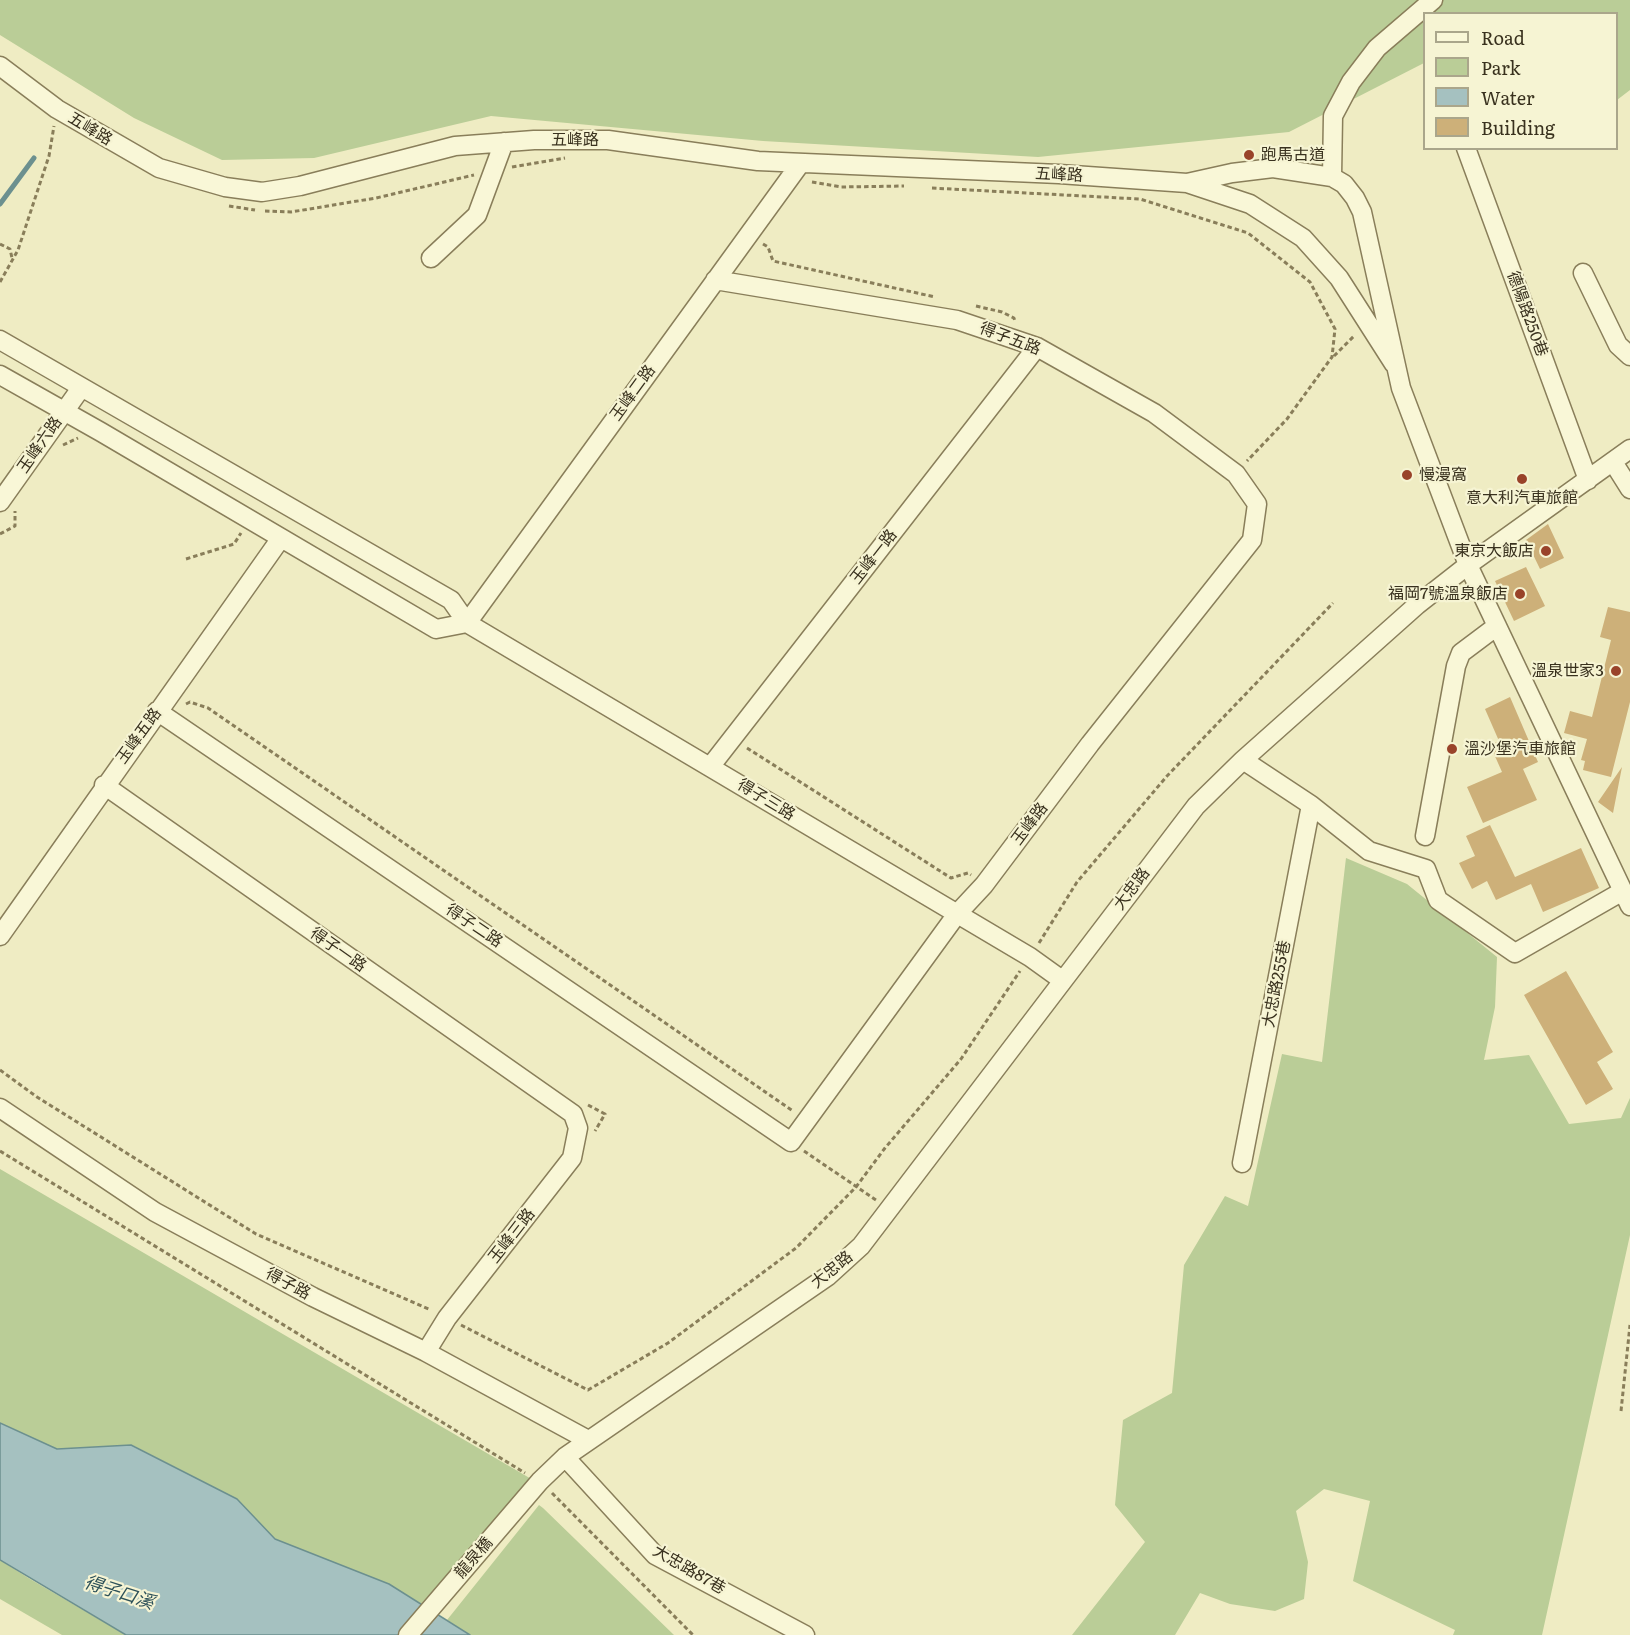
<!DOCTYPE html>
<meta charset="utf-8">
<style>
body{margin:0}
#map{position:relative;width:1630px;height:1635px;overflow:hidden;background:#efecc3;font-family:Literata,serif}
canvas{display:block}
.legend{position:absolute;left:1423px;top:12px;width:195px;height:138px;box-sizing:border-box;background:#f6f4d3;border:2px solid #aaa68b;margin:0;padding:8px 10px;list-style:none;font-size:18px;color:#39311e}
.legend li{display:flex;align-items:center;gap:12px;height:30px}
.legend b{width:30px;border:2px solid #aaa68b}
</style>
<div id="map">
<canvas width="1630" height="1635"></canvas>
<ul class="legend">
<li><b style="height:8px;background:#f9f7d7"></b>Road</li>
<li><b style="height:16px;background:#bacd97"></b>Park</li>
<li><b style="height:16px;background:#a5c1c0"></b>Water</li>
<li><b style="height:16px;background:#cdb079"></b>Building</li>
</ul>
</div>
<script>
const context = document.querySelector('canvas').getContext('2d');
context.lineJoin = 'round';
function paint(path, color) {
  context.fillStyle = color;
  context.fill(path, 'evenodd');
}
function shape(rows) {
  const path = new Path2D();
  for (const r of rows) {
    path.moveTo(r[0], r[1]);
    for (let i = 2; i < r.length; i += 2) path.lineTo(r[i], r[i + 1]);
  }
  return path;
}
function stroke(path, color, width, dash) {
  context.strokeStyle = color;
  context.lineWidth = width;
  context.lineCap = dash ? 'butt' : 'round';
  context.setLineDash(dash || []);
  context.stroke(path);
}
function label(font, color, halo, rows, align = 'center') {
  context.font = font + ' Literata,"Noto Sans TC",serif';
  context.lineWidth = 4.5;
  context.setLineDash([]);
  context.textBaseline = 'middle';
  context.strokeStyle = halo;
  context.fillStyle = color;
  for (const [text, x, y, turn = 0] of rows) {
    context.save();
    context.translate(x, y);
    context.rotate((+turn || 0) * Math.PI / 180);
    context.textAlign = isNaN(turn) ? turn : align;
    if (halo) context.strokeText(text, 0, 0);
    context.fillText(text, 0, 0);
    context.restore();
  }
}
const green = shape([
 [0,0,1630,0,1630,90,1617,100,1616,14,1424,14,1424,63,1289,132,1038,157,763,141,491,116,314,158,222,160,134,118,0,35],
 [1346,858,1407,884,1497,957,1495,1007,1484,1060,1529,1055,1569,1124,1621,1118,1630,1098,1630,1235,1542,1635,1453,1635,1455,1630,1353,1581,1370,1501,1324,1489,1296,1511,1308,1562,1304,1599,1275,1611,1230,1604,1200,1593,1175,1635,1072,1635,1145,1542,1115,1505,1123,1420,1172,1393,1184,1265,1225,1196,1248,1206,1282,1054,1322,1062],
 [0,1169,533,1480,421,1604,389,1584,275,1539,237,1499,132,1445,57,1449,0,1423],
 [539,1505,543,1508,674,1635,470,1635,447,1620],
 [0,1560,30,1579,126,1635,62,1635,0,1599]
]);
const water = shape([
 [0,1423,57,1449,131,1445,237,1499,275,1539,389,1584,470,1635,126,1635,0,1560,0,1423]
]);
const stream = shape([
 [0,204,34,158]
]);
const building = shape([
 [1548,524,1564,558,1540,569,1526,540],
 [1526,567,1545,606,1514,621,1495,581],
 [1608,607,1630,612,1630,702,1611,777,1583,770,1585,761,1581,760,1587,739,1564,733,1570,711,1592,717,1611,640,1600,637],
 [1510,697,1538,762,1523,769,1537,800,1483,823,1467,787,1502,772,1490,745,1499,741,1485,709],
 [1622,767,1613,813,1598,802],
 [1490,825,1515,877,1581,848,1599,888,1543,912,1531,884,1496,900,1487,881,1472,889,1459,863,1475,856,1466,836],
 [1566,971,1613,1052,1597,1062,1613,1089,1586,1105,1524,995]
]);
const path = shape([
 [512,167,565,158],
 [812,182,841,187,904,186],
 [932,188,1140,199,1248,233,1310,282,1335,329,1332,357,1287,419,1247,461],
 [229,206,255,210],
 [265,211,291,212,376,198,474,175],
 [0,244,10,249,12,258],
 [763,244,768,247,773,261,935,297],
 [0,282,18,250,49,156,54,126],
 [976,306,1002,312,1014,318,1015,322],
 [1334,356,1355,335],
 [63,445,78,438],
 [0,534,15,526,15,511],
 [186,559,234,544,241,533],
 [186,704,190,702,208,708,793,1111],
 [747,748,951,878,968,873,971,875],
 [1039,943,1077,882,1167,776,1333,603],
 [0,1070,37,1097,256,1234,431,1310],
 [588,1105,605,1114,595,1131],
 [0,1151,525,1473],
 [804,1151,876,1200],
 [461,1325,588,1390,668,1343,796,1248,856,1187,885,1148,961,1059,1020,971],
 [1621,1411,1630,1325],
 [552,1493,693,1635]
]);
const minor = shape([
 [0,66,57,109,159,168,225,187,262,192,300,186,455,146,534,140,608,140,758,161,1059,174,1187,183,1250,204,1303,238,1339,278,1394,364],
 [1466,148,1588,480],
 [1332,177,1333,116,1351,82,1377,48,1433,0],
 [1187,183,1232,173,1273,168,1332,177,1344,184,1355,198,1362,212,1401,388,1468,565,1630,906],
 [431,258,477,215,504,142],
 [1583,273,1618,345,1630,356],
 [0,340,451,600,467,623,1030,957,1062,980],
 [0,375,101,432,436,629,467,623],
 [1613,462,1630,489],
 [0,502,81,388],
 [467,623,800,164],
 [157,711,791,1142,957,914,984,885,1090,744,1252,540,1257,504,1236,474,1154,413,1037,347,957,320,715,280],
 [1243,760,1311,805,1369,851,1426,869,1438,900,1515,953,1623,891],
 [710,767,1037,347],
 [104,785,573,1114,578,1128,572,1158,447,1318,426,1352],
 [1425,836,1456,666,1461,653,1497,626],
 [0,936,281,538],
 [0,1108,155,1212,313,1297,426,1352,588,1440],
 [1242,1163,1311,805],
 [565,1457,655,1555,805,1635],
 [408,1635,540,1481,565,1457,828,1276,861,1246,1196,806,1243,760,1417,605,1468,565,1630,449]
]);
const markers = [
 [1249,155,6,"#994329"],
 [1407,475,6,"#994329"],
 [1522,479,6,"#994329"],
 [1546,551,6,"#994329"],
 [1520,594,6,"#994329"],
 [1616,671,6,"#994329"],
 [1452,749,6,"#994329"]
];
const streetNames = [
 ["五峰路",90,129,31],
 ["五峰路",575,140],
 ["五峰路",1059,175,3],
 ["德陽路250巷",1527,314,70],
 ["得子五路",1010,339,21],
 ["玉峰二路",633,393,-54],
 ["玉峰六路",40,445,-55],
 ["玉峰一路",874,557,-52],
 ["玉峰五路",139,736,-54],
 ["得子三路",766,800,31],
 ["玉峰路",1030,824,-53],
 ["大忠路",1132,889,-53],
 ["得子二路",474,926,34],
 ["得子一路",338,950,35],
 ["大忠路255巷",1277,984,-79],
 ["玉峰三路",512,1236,-52],
 ["大忠路",832,1270,-39],
 ["得子路",288,1284,28],
 ["龍泉橋",474,1558,-49],
 ["大忠路87巷",689,1570,30]
];
const poiNames = [
 ["跑馬古道",1261,155],
 ["慢漫窩",1419,475],
 ["意大利汽車旅館",1522,498,"center"],
 ["東京大飯店",1534,551,"right"],
 ["福岡7號溫泉飯店",1508,594,"right"],
 ["溫泉世家3",1604,671,"right"],
 ["溫沙堡汽車旅館",1464,749]
];
const waterNames = [
 ["得子口溪",119,1593,18]
];
paint(green, '#bacd97');
paint(water, '#a5c1c0');
stroke(water, '#6c908f', 1.5);
stroke(stream, '#6c908f', 5);
paint(building, '#cdb079');
stroke(minor, '#897e5a', 21);
stroke(path, '#897e5a', 3, [4.5, 3]);
stroke(minor, '#f9f7d7', 18);
for (const [x, y, r, color] of markers) {
  const dot = new Path2D();
  dot.arc(x, y, r, 0, 2 * Math.PI);
  context.fillStyle = color;
  context.fill(dot);
  stroke(dot, '#f6f4d3', 2);
}
label('16px', '#39311e', '#f6f4d3', streetNames);
label('16px', '#39311e', '#f6f4d3', poiNames, 'left');
label('italic 18px', '#2d5159', '#f6f4d3', waterNames);
</script>
